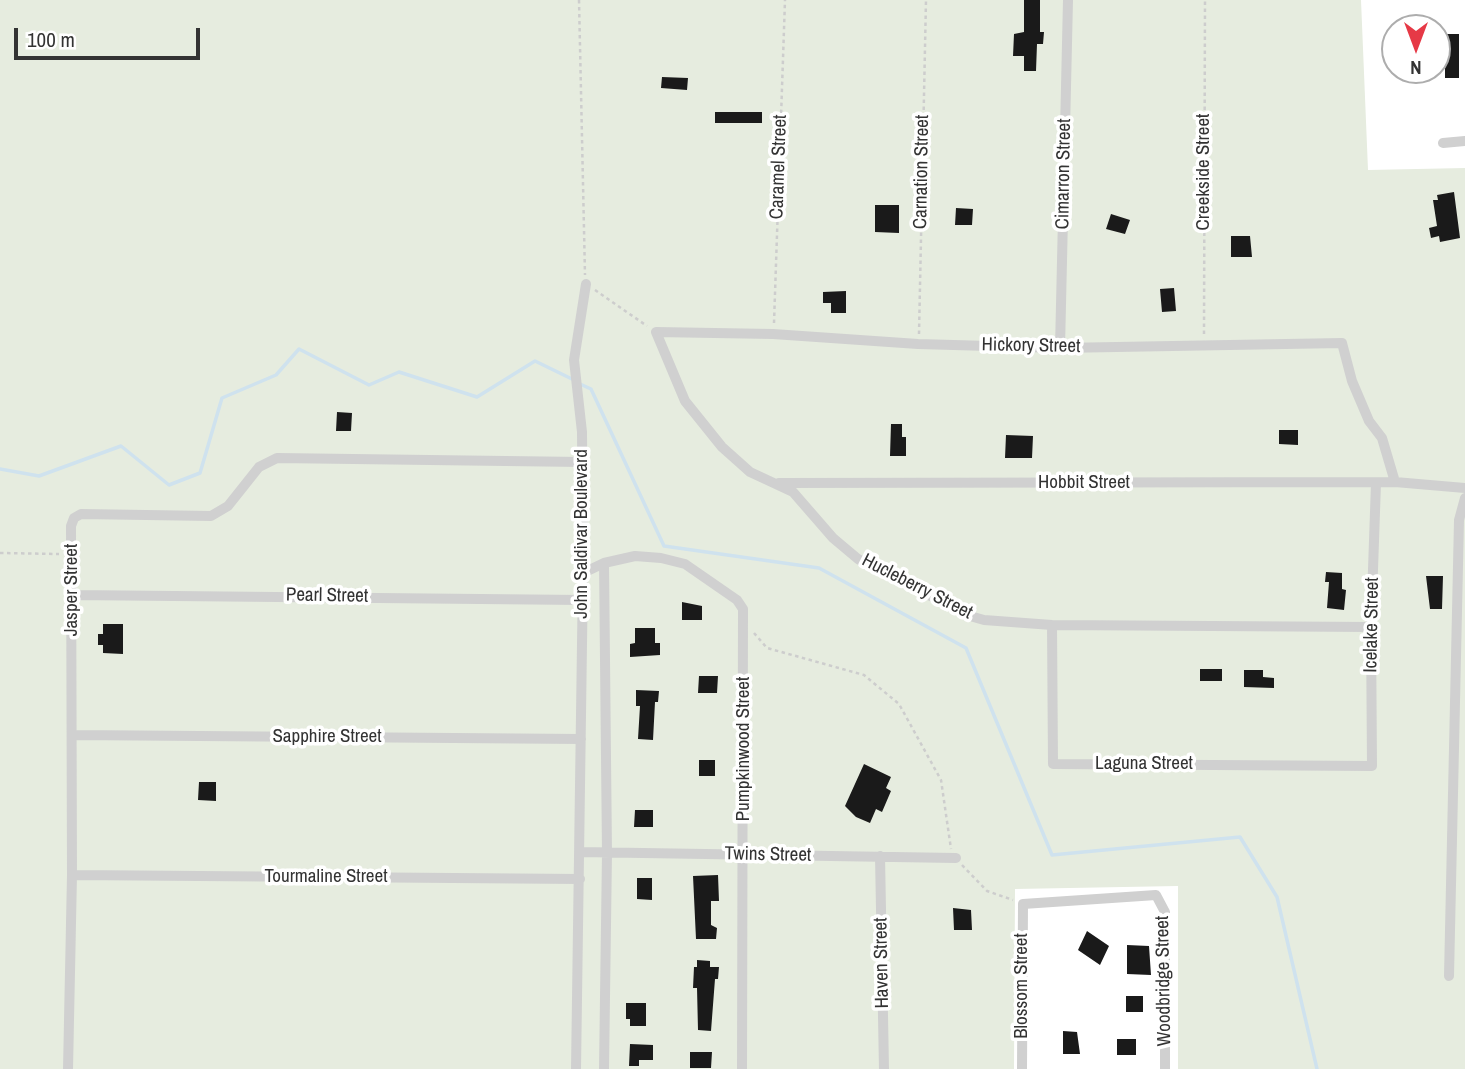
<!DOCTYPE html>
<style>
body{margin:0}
#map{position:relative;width:1465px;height:1069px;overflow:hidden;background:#fff;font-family:"Archivo Narrow",sans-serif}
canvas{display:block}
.north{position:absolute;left:1381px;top:14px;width:70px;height:70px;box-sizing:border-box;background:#fff;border:2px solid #adadad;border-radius:50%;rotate:180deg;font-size:19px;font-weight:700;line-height:28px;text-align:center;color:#333}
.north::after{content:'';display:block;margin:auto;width:24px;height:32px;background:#e63946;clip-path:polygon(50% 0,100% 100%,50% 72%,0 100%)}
.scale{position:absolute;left:14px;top:28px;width:186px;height:32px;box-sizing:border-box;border:4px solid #333;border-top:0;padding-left:9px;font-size:21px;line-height:24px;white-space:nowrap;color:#333;-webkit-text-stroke:5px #fff;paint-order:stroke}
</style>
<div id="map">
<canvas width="1465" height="1069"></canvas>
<div class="north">N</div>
<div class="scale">100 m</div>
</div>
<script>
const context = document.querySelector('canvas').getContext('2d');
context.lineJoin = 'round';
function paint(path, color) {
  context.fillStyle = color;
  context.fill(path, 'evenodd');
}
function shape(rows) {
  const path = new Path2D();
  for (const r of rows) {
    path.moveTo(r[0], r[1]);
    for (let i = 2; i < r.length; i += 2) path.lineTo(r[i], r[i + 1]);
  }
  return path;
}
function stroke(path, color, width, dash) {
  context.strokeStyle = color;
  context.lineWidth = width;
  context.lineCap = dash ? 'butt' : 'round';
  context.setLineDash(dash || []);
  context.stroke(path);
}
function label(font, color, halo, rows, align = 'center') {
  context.font = font + ' "Archivo Narrow",sans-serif';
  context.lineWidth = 7;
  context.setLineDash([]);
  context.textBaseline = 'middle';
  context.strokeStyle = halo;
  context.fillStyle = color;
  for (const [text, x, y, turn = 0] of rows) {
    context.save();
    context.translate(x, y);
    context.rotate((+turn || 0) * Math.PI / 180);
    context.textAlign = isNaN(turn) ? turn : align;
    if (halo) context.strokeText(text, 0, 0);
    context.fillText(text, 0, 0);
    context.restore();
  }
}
const green = shape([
 [0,0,1361,0,1368,170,1465,168,1465,1069,1178,1069,1178,886,1015,889,1014,1069,0,1069]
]);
const stream = shape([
 [580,384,591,389,664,546,819,568,966,648,1052,855,1240,837,1277,897,1317,1069],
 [0,469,39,476,121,446,169,485,200,473,222,398,276,375,299,349,369,385,399,372,477,397,535,361,574,380]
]);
const building = shape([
 [1024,0,1040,0,1040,32,1044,32,1043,44,1037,44,1036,71,1024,71,1024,56,1013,56,1014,34,1024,32],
 [1441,34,1459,34,1459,78,1445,78,1445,68,1441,68],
 [662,77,688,78,687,90,661,88],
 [715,112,762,112,762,123,715,123],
 [1454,192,1460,238,1440,242,1439,236,1431,238,1429,228,1437,226,1433,200,1438,200,1437,195],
 [875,205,899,205,899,233,875,232],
 [956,208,973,209,972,225,955,225],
 [1111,214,1130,220,1125,234,1106,229],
 [1231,236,1250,236,1252,257,1231,257],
 [1174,288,1176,311,1162,312,1160,289],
 [846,291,846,313,831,313,831,303,823,303,823,292],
 [337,412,352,413,351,431,336,431],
 [891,424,902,424,902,437,906,437,906,456,890,456],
 [1279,430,1298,430,1298,445,1279,444],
 [1006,435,1033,436,1032,458,1005,458],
 [1326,572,1342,573,1342,589,1346,590,1344,610,1327,608,1329,582,1325,582],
 [1426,576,1443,576,1442,609,1430,609],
 [682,602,702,606,702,620,682,620],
 [103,624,123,624,123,654,103,653,103,645,98,645,98,634,103,634],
 [635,628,655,628,655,643,660,643,660,655,630,657,630,644,635,643],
 [1200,669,1222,669,1222,681,1200,681],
 [1244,670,1263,670,1263,677,1274,678,1274,688,1244,687],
 [699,676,718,676,717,693,698,693],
 [636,690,659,691,658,702,655,702,653,740,638,739,640,706,636,706],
 [699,760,715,760,715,776,699,776],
 [864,764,891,777,886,788,891,791,882,812,876,809,870,823,856,817,845,806],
 [199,782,216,782,216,801,198,800],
 [635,810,653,810,653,827,634,827],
 [718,875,719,901,711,901,711,925,717,928,716,939,696,939,693,876],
 [637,878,652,878,652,900,637,899],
 [953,908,971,910,972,930,954,930],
 [1087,931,1109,946,1100,965,1078,950],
 [1127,945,1149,946,1151,975,1127,974],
 [697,960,710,961,710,967,719,967,718,979,715,979,711,1031,698,1030,697,988,693,988,694,967,697,967],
 [1126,996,1143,996,1143,1012,1126,1012],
 [626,1003,646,1003,646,1026,630,1026,630,1019,626,1019],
 [1063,1031,1077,1032,1080,1054,1063,1054],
 [1117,1039,1136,1039,1136,1055,1117,1055],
 [630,1044,653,1045,653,1060,639,1060,639,1066,629,1066],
 [690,1052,712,1052,711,1068,690,1068]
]);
const path = shape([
 [579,0,585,275],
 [595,290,647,326],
 [774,323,785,0],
 [919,334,926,0],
 [1204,334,1205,0],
 [0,553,59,554],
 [754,633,767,648,864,675,899,704,941,780,951,849],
 [962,865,987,891,1013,900]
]);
const minor = shape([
 [1443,143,1465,141],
 [1060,348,1068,0],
 [779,483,1395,482,1465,488],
 [604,563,607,853,604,1069],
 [583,573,604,563,635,556,661,558,685,564,737,600,743,609,742,1069],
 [72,595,582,600],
 [1052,625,1053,764,1372,766,1371,627,1376,483],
 [1371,627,1052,625,984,620,970,616,858,559,833,538,793,492,750,472,722,447,685,401,656,332,773,334,918,344,1060,348,1342,343,1352,381,1369,421,1382,438,1395,482],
 [72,735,581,739],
 [580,852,956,858],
 [880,856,884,1069],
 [72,875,580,879],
 [1449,976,1459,520,1465,498],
 [68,1069,72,875,71,526,74,518,81,514,211,516,228,506,259,467,277,458,582,462],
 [576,1069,583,573,582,432,574,360,586,284],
 [1022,1069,1023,904,1156,895,1165,912,1165,1069]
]);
const streetNames = [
 ["Caramel Street",779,167,-88],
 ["Carnation Street",922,172,-89],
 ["Creekside Street",1204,172,-90],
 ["Cimarron Street",1064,174,-89],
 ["Hickory Street",1031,346,1],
 ["Hobbit Street",1084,483],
 ["John Saldivar Boulevard",582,534,-90],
 ["Hucleberry Street",917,587,27],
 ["Jasper Street",72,590,-90],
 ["Pearl Street",327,596,1],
 ["Icelake Street",1372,625,-89],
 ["Sapphire Street",327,737],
 ["Pumpkinwood Street",744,749,-90],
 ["Laguna Street",1144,764],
 ["Twins Street",768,855,1],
 ["Tourmaline Street",326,877],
 ["Haven Street",882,963,-91],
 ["Woodbridge Street",1164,981,-91],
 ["Blossom Street",1022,986,-90]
];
paint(green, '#e6ecdf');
stroke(stream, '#cfe2ee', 3.5);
paint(building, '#1a1a1a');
stroke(path, '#cdcdcd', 2.5, [3.5, 3.5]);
stroke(minor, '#d0d0d0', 10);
label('19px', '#333', '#fff', streetNames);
</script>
